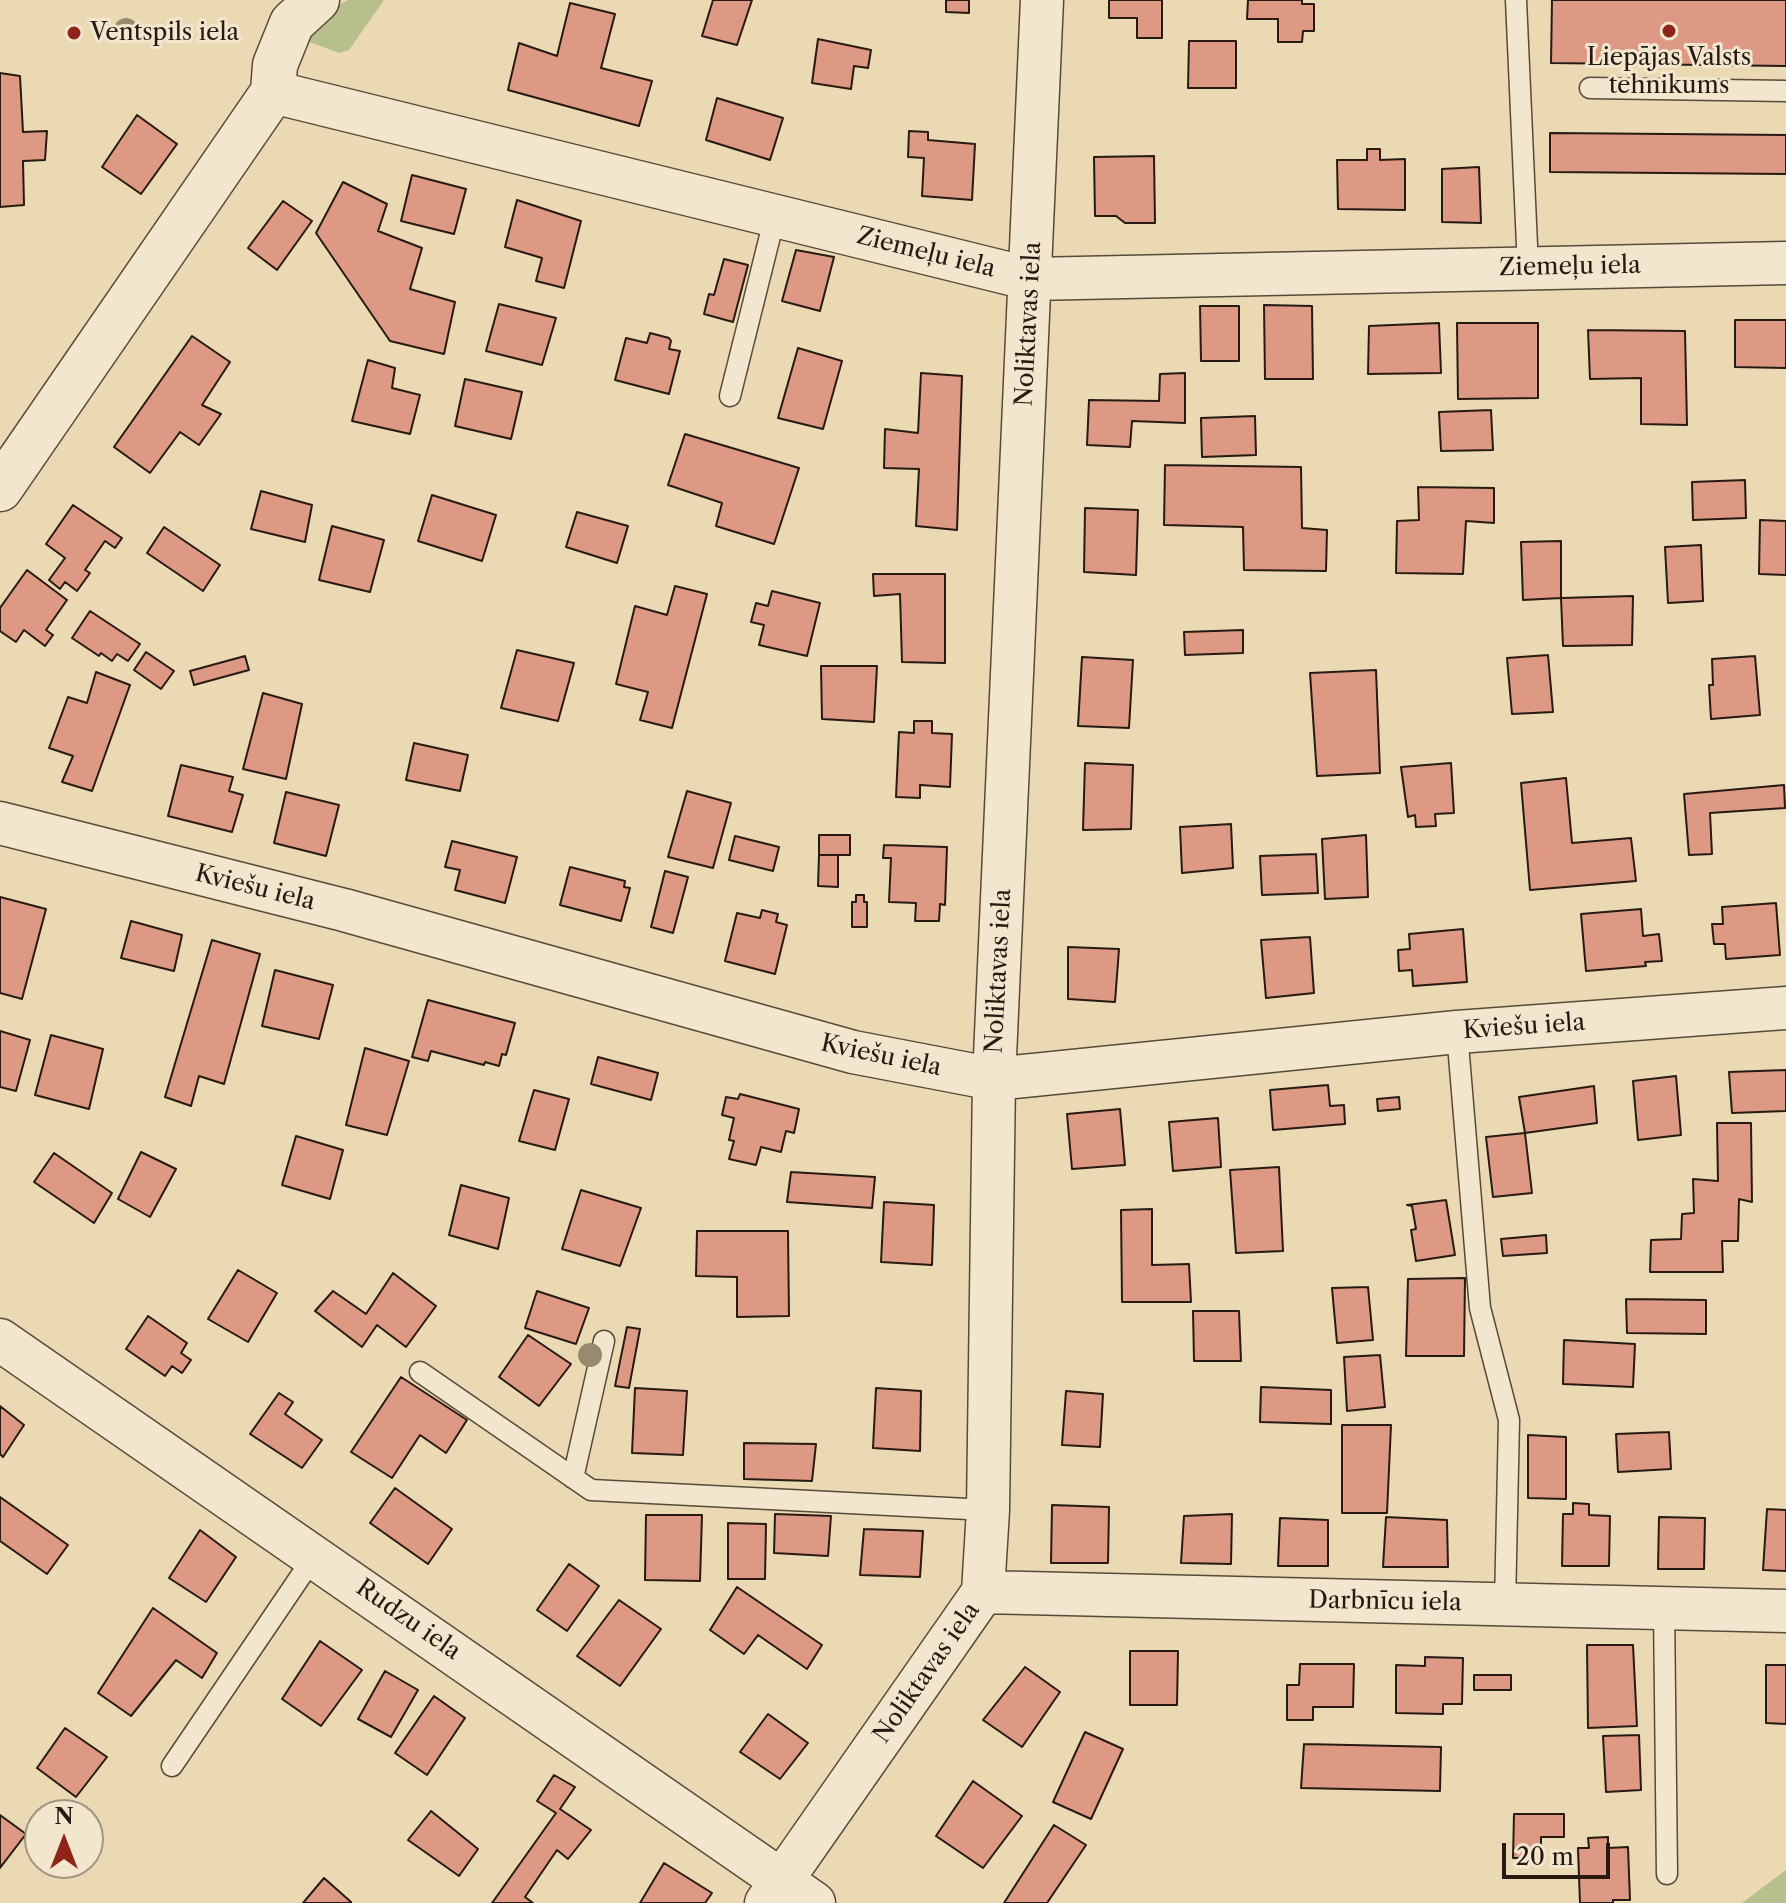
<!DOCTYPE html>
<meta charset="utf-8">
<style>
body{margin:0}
#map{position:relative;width:1786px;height:1903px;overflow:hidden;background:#ebd9b3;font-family:"Libre Caslon Text",serif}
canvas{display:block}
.north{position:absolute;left:24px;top:1799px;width:80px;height:80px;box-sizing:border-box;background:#f2e6ce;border:2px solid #a19483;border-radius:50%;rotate:0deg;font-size:22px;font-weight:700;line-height:32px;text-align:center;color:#271a12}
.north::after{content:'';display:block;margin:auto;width:28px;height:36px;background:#8f2418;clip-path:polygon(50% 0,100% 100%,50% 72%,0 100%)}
.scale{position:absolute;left:1502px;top:1843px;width:108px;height:36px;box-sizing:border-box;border:4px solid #271a12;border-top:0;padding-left:10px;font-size:24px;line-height:28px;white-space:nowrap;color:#271a12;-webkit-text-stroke:6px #f2e6ce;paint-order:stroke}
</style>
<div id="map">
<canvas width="1786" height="1903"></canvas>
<div class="north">N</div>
<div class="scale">20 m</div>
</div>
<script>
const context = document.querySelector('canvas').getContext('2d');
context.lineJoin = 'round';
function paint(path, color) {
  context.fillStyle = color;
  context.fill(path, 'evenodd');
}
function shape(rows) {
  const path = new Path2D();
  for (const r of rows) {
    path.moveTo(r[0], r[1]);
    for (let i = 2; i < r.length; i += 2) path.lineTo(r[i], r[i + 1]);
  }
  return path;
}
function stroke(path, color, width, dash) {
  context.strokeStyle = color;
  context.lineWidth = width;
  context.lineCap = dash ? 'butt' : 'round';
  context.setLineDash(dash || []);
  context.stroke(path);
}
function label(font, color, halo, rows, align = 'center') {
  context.font = font + ' "Libre Caslon Text",serif';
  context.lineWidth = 6;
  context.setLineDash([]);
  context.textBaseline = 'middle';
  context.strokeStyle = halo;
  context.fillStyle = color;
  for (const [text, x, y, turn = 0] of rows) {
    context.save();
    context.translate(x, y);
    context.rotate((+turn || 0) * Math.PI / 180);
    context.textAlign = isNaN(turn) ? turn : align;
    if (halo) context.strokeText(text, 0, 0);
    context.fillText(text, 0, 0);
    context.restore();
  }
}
const green = shape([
 [348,0,384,0,349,50,339,53,307,41,330,10],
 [1786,1870,1786,1903,1742,1903]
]);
const building = shape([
 [713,0,752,0,737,45,702,36,713,0],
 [946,0,969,0,969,13,946,12,946,0],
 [1109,0,1162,0,1162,38,1137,38,1137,18,1109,18,1109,0],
 [1248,0,1302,0,1302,4,1314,4,1314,31,1303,31,1302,42,1278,42,1278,19,1247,19,1248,0],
 [1552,0,1786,0,1786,66,1551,63,1552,0],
 [570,3,615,14,601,68,652,81,639,126,508,90,519,43,557,56,570,3],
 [818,39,871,50,868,68,854,66,851,89,812,83,818,39],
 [1189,41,1236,41,1236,88,1188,88,1189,41],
 [0,73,20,76,23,132,47,131,45,160,23,161,24,205,0,207,0,73],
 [717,98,783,118,770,160,706,140,717,98],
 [137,115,177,144,141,194,102,167,137,115],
 [909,131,928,132,928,140,975,144,972,200,922,196,924,158,908,157,909,131],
 [1550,133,1786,135,1786,174,1550,172,1550,133],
 [1367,149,1380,149,1380,160,1405,159,1405,210,1338,209,1337,160,1367,160,1367,149],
 [1154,156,1155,223,1125,223,1116,216,1095,216,1094,157,1154,156],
 [1479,167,1481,223,1442,222,1442,169,1479,167],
 [412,175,466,189,454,234,401,221,412,175],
 [343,182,387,204,378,231,422,248,410,289,455,302,444,354,390,341,316,233,343,182],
 [517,200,581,221,564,288,536,281,542,258,505,247,517,200],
 [283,201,312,221,277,270,248,248,283,201],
 [796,250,834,257,820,311,782,301,796,250],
 [724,259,748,265,733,322,704,314,709,294,714,295,724,259],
 [499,304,556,318,542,365,486,351,499,304],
 [1264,305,1312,306,1313,379,1265,379,1264,305],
 [1200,306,1239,306,1239,361,1201,361,1200,306],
 [1735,320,1786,320,1786,368,1735,367,1735,320],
 [1439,323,1441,373,1368,374,1369,326,1439,323],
 [1457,323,1538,323,1538,398,1458,399,1457,323],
 [1588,330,1685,331,1687,425,1641,424,1641,378,1590,379,1588,330],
 [650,333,669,338,671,341,669,349,680,351,669,394,615,380,626,338,647,343,650,333],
 [192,336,230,362,202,405,221,414,199,445,180,432,150,473,114,447,192,336],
 [798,348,842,361,823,429,778,418,798,348],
 [368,360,395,368,392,388,420,395,410,434,352,421,368,360],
 [921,373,962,376,957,530,916,526,919,469,884,468,885,429,918,433,921,373],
 [1185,373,1185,423,1132,421,1130,447,1087,445,1089,400,1159,401,1160,374,1185,373],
 [465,379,522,392,511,439,455,426,465,379],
 [1491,410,1493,450,1441,451,1439,412,1491,410],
 [1255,416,1256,455,1202,457,1201,418,1255,416],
 [685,434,799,468,774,544,716,526,722,503,668,485,685,434],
 [1165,465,1301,467,1302,528,1327,530,1326,571,1244,570,1243,527,1164,525,1165,465],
 [1745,480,1746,518,1693,520,1692,482,1745,480],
 [1418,487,1494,488,1494,523,1466,521,1463,574,1396,573,1397,521,1419,520,1418,487],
 [261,491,312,505,305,542,251,529,261,491],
 [432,495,496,515,482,561,418,541,432,495],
 [73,505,122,538,115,548,105,541,85,570,90,573,77,591,65,582,60,589,49,580,65,558,46,544,73,505],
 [1085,508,1138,510,1136,575,1084,572,1085,508],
 [577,512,628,526,617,563,566,547,577,512],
 [1760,520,1786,521,1786,575,1759,574,1760,520],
 [332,526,384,540,370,592,319,580,332,526],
 [164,527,220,565,203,591,147,553,164,527],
 [1561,541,1561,598,1523,600,1521,542,1561,541],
 [1701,545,1703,601,1668,603,1665,547,1701,545],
 [27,570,67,600,46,630,53,635,45,646,24,630,16,642,0,631,0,608,27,570],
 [873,574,945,574,945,663,902,662,900,594,874,596,873,574],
 [675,586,707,594,672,728,640,720,648,692,616,684,635,606,667,615,675,586],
 [772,591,820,603,807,656,759,645,764,625,751,622,756,603,768,606,772,591],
 [1633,596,1632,645,1563,646,1561,598,1633,596],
 [90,611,140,644,128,661,117,654,112,661,101,653,99,656,72,638,90,611],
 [1243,630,1243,653,1185,655,1184,632,1243,630],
 [517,650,574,663,558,721,501,708,517,650],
 [146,652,174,671,161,689,134,670,146,652],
 [1548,655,1553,712,1512,714,1507,658,1548,655],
 [245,656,249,670,194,685,190,671,245,656],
 [1755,656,1760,715,1711,719,1709,685,1713,685,1712,659,1755,656],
 [1082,657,1133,660,1129,728,1078,726,1082,657],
 [821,666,877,666,874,722,822,719,821,666],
 [1376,670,1380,773,1317,776,1310,673,1376,670],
 [96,672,130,685,92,791,62,782,73,756,49,748,68,697,87,703,96,672],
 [263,693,302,704,286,779,243,769,263,693],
 [914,721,932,721,932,733,952,734,950,787,920,785,920,798,896,797,899,732,914,733,914,721],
 [414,743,468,755,460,791,406,780,414,743],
 [1085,763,1133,765,1131,829,1083,830,1085,763],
 [1451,763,1454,813,1435,814,1436,826,1416,827,1415,815,1408,817,1401,767,1451,763],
 [181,765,233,777,229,791,243,795,232,832,168,816,181,765],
 [1566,778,1572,843,1631,838,1636,881,1530,890,1521,783,1566,778],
 [1784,785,1785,808,1710,813,1712,854,1689,855,1684,794,1784,785],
 [687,791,731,803,713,868,668,857,687,791],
 [286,792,339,805,326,856,274,843,286,792],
 [1231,824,1233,868,1182,873,1180,827,1231,824],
 [819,835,850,835,850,855,819,855,819,835],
 [1366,835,1368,897,1325,899,1322,839,1366,835],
 [735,836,779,847,773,871,729,860,735,836],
 [452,841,517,857,505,903,455,890,460,870,445,867,452,841],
 [884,845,947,847,945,905,940,904,939,921,915,921,916,903,889,902,891,858,883,858,884,845],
 [1316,854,1318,893,1262,895,1260,856,1316,854],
 [819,855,838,855,838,887,818,886,819,855],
 [570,867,625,881,624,887,630,888,621,921,560,905,570,867],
 [665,871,688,877,673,933,651,927,665,871],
 [856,895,864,895,864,902,867,902,867,927,852,927,852,902,856,902,856,895],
 [0,897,46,909,22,999,0,993,0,897],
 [1776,903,1780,955,1726,959,1725,944,1714,944,1712,924,1723,924,1722,907,1776,903],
 [1641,909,1643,936,1659,934,1662,961,1645,962,1646,966,1586,971,1581,914,1641,909],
 [762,910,778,914,776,922,787,925,775,974,725,961,737,913,760,918,762,910],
 [131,921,182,935,174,971,121,958,131,921],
 [1463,929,1467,982,1413,986,1412,970,1399,971,1398,950,1410,949,1409,934,1463,929],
 [1310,937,1314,993,1266,998,1261,940,1310,937],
 [212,940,260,954,224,1084,199,1076,191,1106,165,1097,212,940],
 [1068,947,1119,949,1115,1002,1068,999,1068,947],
 [275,970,333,985,319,1039,262,1026,275,970],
 [428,1000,515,1023,506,1055,502,1054,499,1066,485,1062,484,1065,431,1051,428,1061,412,1057,428,1000],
 [0,1031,30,1040,16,1091,0,1087,0,1031],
 [51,1035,103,1049,89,1109,35,1095,51,1035],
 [365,1048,409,1061,387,1135,346,1125,365,1048],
 [598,1057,658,1073,651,1100,591,1084,598,1057],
 [1786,1070,1786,1111,1732,1113,1729,1072,1786,1070],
 [1676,1076,1681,1135,1638,1140,1633,1081,1676,1076],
 [1328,1085,1330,1106,1344,1105,1345,1124,1273,1130,1270,1090,1328,1085],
 [1594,1086,1597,1123,1525,1133,1519,1097,1594,1086],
 [534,1090,569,1099,555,1150,519,1141,534,1090],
 [740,1094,799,1109,794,1133,786,1131,781,1152,761,1147,756,1165,729,1159,734,1141,729,1140,734,1118,722,1115,726,1097,738,1099,740,1094],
 [1399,1097,1400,1109,1378,1111,1377,1099,1399,1097],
 [1120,1109,1125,1165,1072,1169,1067,1114,1120,1109],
 [1218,1118,1221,1167,1173,1171,1169,1122,1218,1118],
 [1717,1123,1751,1123,1752,1202,1739,1199,1738,1241,1722,1241,1723,1272,1650,1272,1651,1240,1681,1239,1682,1214,1694,1213,1693,1179,1718,1181,1717,1123],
 [1525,1133,1532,1193,1493,1197,1486,1137,1525,1133],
 [296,1136,343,1150,330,1199,282,1185,296,1136],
 [141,1152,176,1169,150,1217,118,1199,141,1152],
 [54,1153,112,1193,94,1223,34,1182,54,1153],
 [1279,1167,1283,1251,1236,1253,1230,1170,1279,1167],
 [791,1172,875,1177,872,1208,787,1202,791,1172],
 [461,1185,509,1198,498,1249,449,1235,461,1185],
 [581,1190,641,1208,620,1266,562,1249,581,1190],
 [1446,1200,1455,1255,1416,1261,1411,1230,1416,1229,1412,1206,1407,1205,1446,1200],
 [884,1202,934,1205,932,1265,881,1262,884,1202],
 [1152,1209,1152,1265,1189,1264,1191,1302,1122,1302,1121,1210,1152,1209],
 [697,1231,788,1231,789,1316,737,1317,737,1277,696,1276,697,1231],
 [1546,1235,1547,1253,1503,1256,1501,1239,1546,1235],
 [238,1270,277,1293,248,1342,208,1319,238,1270],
 [393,1273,436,1306,406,1347,377,1325,362,1347,315,1311,333,1291,366,1314,393,1273],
 [1465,1278,1464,1356,1406,1356,1408,1279,1465,1278],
 [1368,1287,1373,1340,1337,1343,1332,1288,1368,1287],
 [537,1291,589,1308,576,1344,525,1328,537,1291],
 [1626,1299,1706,1300,1706,1334,1627,1333,1626,1299],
 [1193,1311,1239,1311,1241,1361,1194,1361,1193,1311],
 [148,1316,187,1343,181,1353,191,1360,182,1373,172,1366,165,1376,126,1349,148,1316],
 [627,1327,640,1329,629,1388,615,1386,627,1327],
 [528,1335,571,1364,539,1406,499,1377,528,1335],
 [1564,1340,1635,1344,1633,1387,1563,1384,1564,1340],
 [1380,1355,1385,1407,1347,1411,1344,1357,1380,1355],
 [401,1377,467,1420,446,1453,420,1435,392,1478,351,1452,401,1377],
 [1261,1387,1331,1390,1331,1424,1260,1422,1261,1387],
 [635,1388,687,1391,683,1455,632,1453,635,1388],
 [876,1388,921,1391,920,1451,873,1448,876,1388],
 [1066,1391,1103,1394,1100,1447,1062,1445,1066,1391],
 [279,1393,293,1402,285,1414,322,1440,302,1468,250,1434,279,1393],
 [0,1406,24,1425,3,1457,0,1454,0,1406],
 [1342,1425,1391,1425,1387,1513,1342,1513,1342,1425],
 [1669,1432,1671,1469,1618,1472,1616,1434,1669,1432],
 [1528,1435,1566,1437,1566,1499,1528,1498,1528,1435],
 [744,1443,816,1444,812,1481,744,1479,744,1443],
 [395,1488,452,1529,428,1564,370,1523,395,1488],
 [0,1497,68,1545,47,1574,0,1541,0,1497],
 [1573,1503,1589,1504,1589,1515,1610,1516,1609,1566,1562,1566,1563,1514,1573,1514,1573,1503],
 [1052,1505,1109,1507,1108,1563,1051,1563,1052,1505],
 [1767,1509,1786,1510,1786,1571,1763,1570,1767,1509],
 [775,1514,831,1516,828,1556,774,1553,775,1514],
 [1232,1514,1231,1564,1181,1563,1184,1516,1232,1514],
 [646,1515,702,1515,700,1581,645,1580,646,1515],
 [1386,1517,1447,1520,1448,1567,1383,1567,1386,1517],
 [1659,1517,1705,1518,1704,1569,1658,1569,1659,1517],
 [1280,1518,1328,1520,1328,1566,1278,1566,1280,1518],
 [728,1523,766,1524,765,1579,728,1579,728,1523],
 [864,1529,923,1531,920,1577,860,1575,864,1529],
 [200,1530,236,1557,206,1602,169,1578,200,1530],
 [569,1564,599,1586,567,1631,537,1610,569,1564],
 [737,1587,822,1645,807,1669,758,1635,744,1654,710,1630,737,1587],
 [619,1600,661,1629,620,1686,577,1656,619,1600],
 [153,1608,217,1653,202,1678,176,1660,131,1716,98,1693,153,1608],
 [320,1641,362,1670,321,1726,282,1699,320,1641],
 [1587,1645,1633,1645,1637,1726,1588,1728,1587,1645],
 [1130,1651,1178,1651,1177,1705,1130,1705,1130,1651],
 [1425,1657,1463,1658,1462,1704,1443,1704,1443,1714,1396,1713,1396,1665,1425,1666,1425,1657],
 [1300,1664,1354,1664,1353,1707,1313,1707,1313,1720,1287,1720,1287,1685,1299,1685,1300,1664],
 [1766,1665,1786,1665,1786,1724,1766,1723,1766,1665],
 [1025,1667,1060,1692,1022,1747,983,1720,1025,1667],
 [385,1671,418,1690,391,1737,358,1719,385,1671],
 [1474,1675,1511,1675,1511,1690,1474,1690,1474,1675],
 [434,1696,465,1718,427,1775,395,1753,434,1696],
 [768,1714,808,1743,780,1779,740,1752,768,1714],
 [65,1728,107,1757,76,1797,37,1768,65,1728],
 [1085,1732,1123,1749,1091,1819,1053,1802,1085,1732],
 [1639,1735,1641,1790,1606,1792,1603,1736,1639,1735],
 [1304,1744,1441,1747,1440,1791,1301,1788,1304,1744],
 [554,1775,575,1787,560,1809,591,1830,568,1859,557,1850,525,1897,533,1903,492,1903,556,1813,537,1801,554,1775],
 [973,1781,1022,1816,983,1868,936,1836,973,1781],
 [431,1811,478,1849,459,1876,408,1840,431,1811],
 [1514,1814,1564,1814,1564,1837,1541,1837,1541,1858,1513,1858,1514,1814],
 [0,1815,26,1834,0,1868,0,1815],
 [1054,1825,1086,1845,1047,1903,1004,1903,1054,1825],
 [1608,1837,1608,1848,1628,1847,1630,1900,1613,1900,1613,1903,1580,1903,1578,1848,1589,1848,1588,1838,1608,1837],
 [664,1863,712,1893,705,1903,640,1903,664,1863],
 [324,1878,351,1902,351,1903,303,1903,324,1878]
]);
const service = shape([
 [1516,0,1528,268],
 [1590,88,1786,91],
 [730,396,775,216],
 [1457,1032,1480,1308,1509,1420,1505,1605],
 [420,1372,591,1490,988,1510],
 [573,1478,604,1341],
 [1664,1608,1667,1874],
 [172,1766,315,1555]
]);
const minor = shape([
 [273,92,1031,279,1786,263],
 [0,823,344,910,853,1052,994,1079,1457,1032,1786,1008],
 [0,1340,814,1903],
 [983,1592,1786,1611],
 [766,1903,983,1592,988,1510,994,1079,1042,0]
]);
const tertiary = shape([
 [0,489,273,92,275,65,292,23,317,0]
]);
const trees = [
 [126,30],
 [590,1355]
];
const markers = [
 [1669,31,8,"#8f2418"],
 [74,33,8,"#8f2418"]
];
const poiNames = [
 ["Ventspils iela",90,33],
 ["Liepājas Valsts",1669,58,"center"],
 ["tehnikums",1669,86,"center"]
];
const streetNames = [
 ["Ziemeļu iela",926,253,14],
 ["Ziemeļu iela",1570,267,-1],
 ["Noliktavas iela",1029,324,-87],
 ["Kviešu iela",255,888,14],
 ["Noliktavas iela",999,971,-87],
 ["Kviešu iela",1524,1027,-4],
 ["Kviešu iela",881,1056,12],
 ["Darbnīcu iela",1385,1602,1],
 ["Rudzu iela",408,1620,35],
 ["Noliktavas iela",927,1673,-55]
];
paint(green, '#b7bf8d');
paint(building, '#dd9983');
stroke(building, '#271a12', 2);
stroke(service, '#584a3a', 23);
stroke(minor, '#584a3a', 45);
stroke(tertiary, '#584a3a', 47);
stroke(service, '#f2e6ce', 20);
stroke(minor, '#f2e6ce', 42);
stroke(tertiary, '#f2e6ce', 44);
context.fillStyle = '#978b6f';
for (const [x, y] of trees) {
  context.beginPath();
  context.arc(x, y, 12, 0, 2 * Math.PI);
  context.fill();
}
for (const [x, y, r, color] of markers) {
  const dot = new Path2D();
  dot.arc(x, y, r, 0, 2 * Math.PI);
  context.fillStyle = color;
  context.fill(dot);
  stroke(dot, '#f2e6ce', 3);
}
label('24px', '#271a12', '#f2e6ce', poiNames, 'left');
label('24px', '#271a12', '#f2e6ce', streetNames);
</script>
